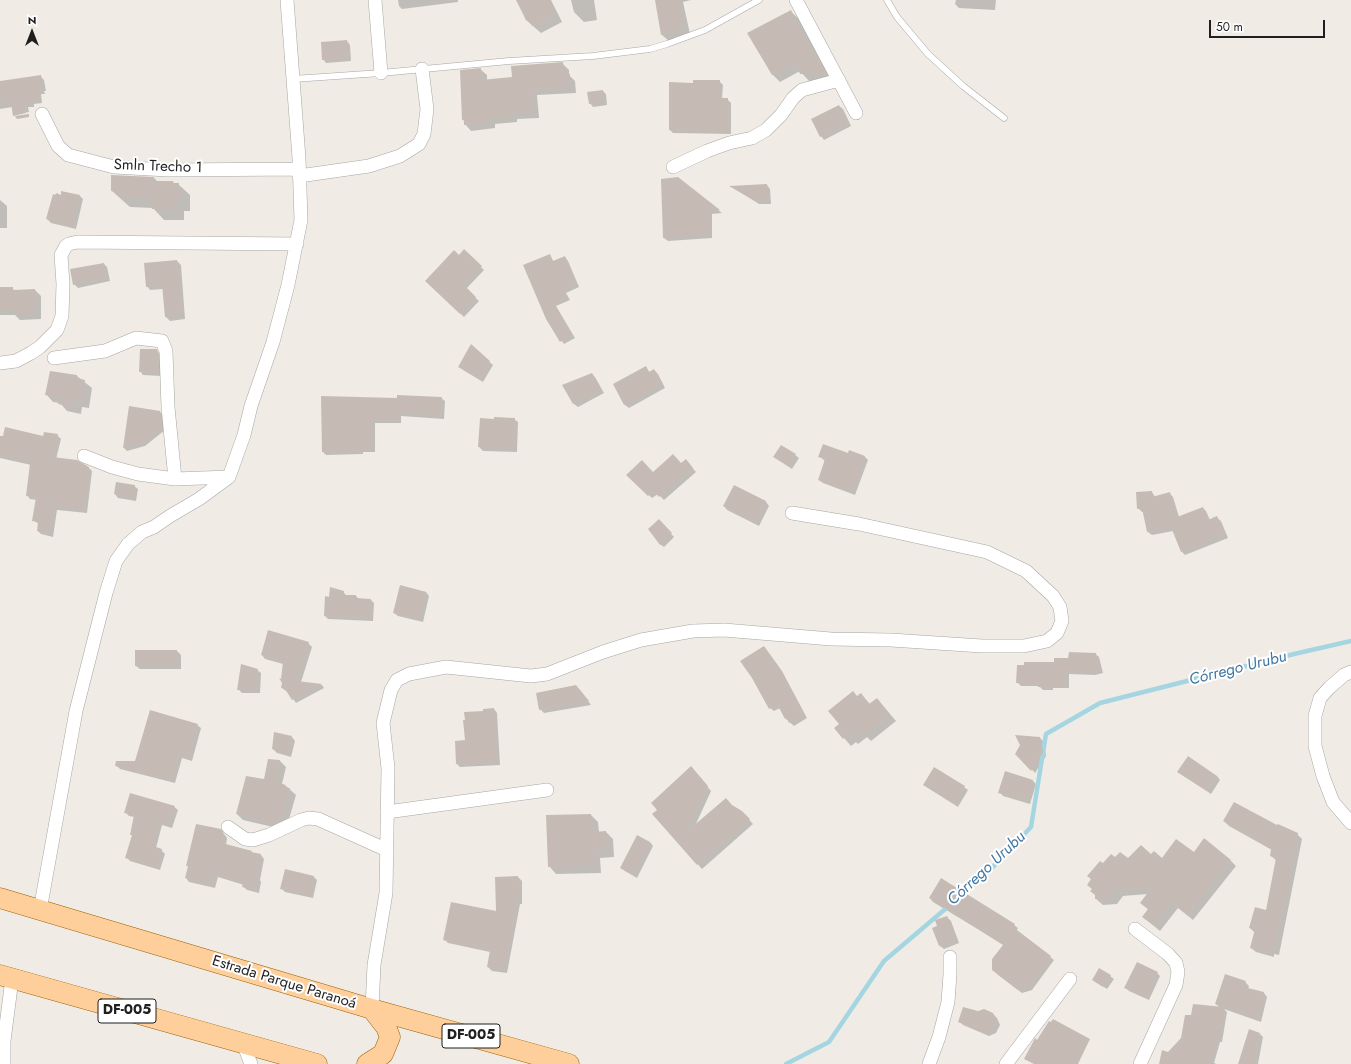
<!DOCTYPE html>
<meta charset="utf-8">
<style>
body{margin:0}
#map{position:relative;width:1351px;height:1064px;overflow:hidden;background:#f0ece5;font-family:Jost,sans-serif}
canvas{display:block}
.north{position:absolute;left:12px;top:12px;width:40px;height:40px;-webkit-text-stroke:3px #fff;paint-order:stroke;rotate:0deg;font-size:11px;font-weight:700;line-height:16px;text-align:center;color:#1f1f1f}
.north::after{content:'';display:block;margin:auto;width:14px;height:18px;background:#1f1f1f;clip-path:polygon(50% 0,100% 100%,50% 72%,0 100%)}
.scale{position:absolute;left:1209px;top:20px;width:116px;height:18px;box-sizing:border-box;border:2px solid #1f1f1f;border-top:0;padding-left:5px;font-size:12px;line-height:14px;white-space:nowrap;color:#1f1f1f;-webkit-text-stroke:3px #fff;paint-order:stroke}
</style>
<div id="map">
<canvas width="1351" height="1064"></canvas>
<div class="north">N</div>
<div class="scale">50 m</div>
</div>
<script>
const context = document.querySelector('canvas').getContext('2d');
context.lineJoin = 'round';
function paint(path, color) {
  context.fillStyle = color;
  context.fill(path, 'evenodd');
}
function shape(rows) {
  const path = new Path2D();
  for (const r of rows) {
    path.moveTo(r[0], r[1]);
    for (let i = 2; i < r.length; i += 2) path.lineTo(r[i], r[i + 1]);
  }
  return path;
}
function stroke(path, color, width, dash) {
  context.strokeStyle = color;
  context.lineWidth = width;
  context.lineCap = dash ? 'butt' : 'round';
  context.setLineDash(dash || []);
  context.stroke(path);
}
function label(font, color, halo, rows, align = 'center') {
  context.font = font + ' Jost,sans-serif';
  context.lineWidth = 4;
  context.setLineDash([]);
  context.textBaseline = 'middle';
  context.strokeStyle = halo;
  context.fillStyle = color;
  for (const [text, x, y, turn = 0] of rows) {
    context.save();
    context.translate(x, y);
    context.rotate((+turn || 0) * Math.PI / 180);
    context.textAlign = isNaN(turn) ? turn : align;
    if (halo) context.strokeText(text, 0, 0);
    context.fillText(text, 0, 0);
    context.restore();
  }
}
const shadow = shape([
 [398,0,458,0,458,2,402,9,399,6],
 [517,0,551,0,562,22,541,33,526,20],
 [571,0,594,0,597,20,584,22,574,12],
 [656,0,691,0,683,2,690,34,669,41,662,35],
 [956,0,996,0,995,10,959,8,955,4],
 [790,11,798,18,832,81,809,81,800,71,780,82,772,74],
 [347,41,350,45,351,61,326,63,323,59],
 [562,63,569,70,569,75,575,81,576,93,537,95,539,118,517,119,517,122,495,124,495,128,471,131,465,124,463,119,480,69,487,75,487,80,514,78],
 [40,76,44,80,46,91,44,91,45,94,41,94,42,103,34,104,34,107,28,107,29,112,15,114,15,116,29,114,29,117,17,119,14,115,12,107,0,109,0,92],
 [719,81,723,85,722,99,727,99,731,103,731,134,673,133,670,130,694,84],
 [603,91,606,94,607,105,593,107,590,103],
 [839,106,843,109,851,126,824,140,821,136],
 [112,176,154,178,158,182,173,182,175,184,178,184,190,195,190,211,184,211,184,220,164,220,153,208,130,207,112,191],
 [678,178,722,213,712,214,712,238,668,241,664,238],
 [767,185,770,189,771,204,759,204,732,187],
 [62,192,80,196,83,199,76,229,51,223,47,219,62,196],
 [0,200,7,206,7,228,0,228],
 [464,251,484,270,466,289,479,301,464,317,427,281],
 [549,256,554,262,565,257,568,261,579,287,566,293,570,300,556,306,575,338,564,344,547,319],
 [177,261,181,265,185,319,170,321,166,317,163,289,150,290,147,286],
 [104,264,107,267,110,281,78,288,74,284],
 [0,288,12,288,15,291,35,290,41,296,41,319,20,320,15,315,0,315],
 [471,346,493,365,483,382,463,370],
 [156,350,160,354,162,376,143,375,140,371],
 [646,367,650,373,654,370,658,374,665,388,629,408,625,405,614,384],
 [592,374,595,377,604,393,578,407,574,404,564,386],
 [77,376,92,388,89,408,82,407,81,414,67,411,60,403,53,402,46,394],
 [441,398,445,401,444,419,401,416,401,423,375,423,375,452,363,452,363,454,326,455,323,452,398,399],
 [130,408,160,412,164,416,165,430,145,446,127,451,124,448],
 [514,419,518,422,517,452,483,451,479,447],
 [57,435,61,439,56,459,88,467,92,471,87,513,57,510,53,537,41,534,38,531,39,524,33,520,37,500,30,499,27,495,31,465,0,458,0,437,44,437],
 [795,455,799,458,792,469,774,457],
 [849,455,864,456,868,460,855,495,823,483,819,480,825,461,819,456],
 [689,464,696,472,664,500,658,494,652,498,628,475,653,473,681,465],
 [134,486,138,489,136,501,118,498,115,494],
 [734,486,766,502,769,506,759,526,727,510,724,506],
 [1152,492,1155,497,1170,494,1173,497,1179,517,1203,508,1206,511,1210,520,1217,518,1221,521,1228,538,1185,555,1182,552,1173,531,1152,535,1148,532,1143,512,1142,512,1138,508],
 [659,521,674,537,664,547,660,544],
 [401,586,426,592,429,596,423,622,398,616,394,613],
 [343,592,347,596,356,596,359,599,371,600,374,603,373,621,328,619,325,616,330,598],
 [308,643,312,647,301,682,322,685,324,688,296,703,288,692,286,691,282,688,283,664,265,659,262,655],
 [764,647,782,671,807,718,794,726,786,719,780,708,774,711,770,708],
 [177,651,181,655,181,669,140,669,136,666],
 [1095,654,1099,657,1103,673,1095,675,1069,674,1069,688,1053,688,1053,690,1043,690,1039,686,1021,686,1017,682,1025,666,1055,663],
 [257,670,261,673,260,693,242,693,238,689],
 [580,690,591,705,544,713,540,709],
 [861,694,870,704,877,699,896,721,871,741,867,737,858,744,856,742,851,746,844,738,840,724,858,697],
 [494,709,497,713,500,765,460,767,457,764,466,741,484,712],
 [197,725,201,728,192,761,182,758,175,783,120,769,116,765,135,762],
 [292,737,295,741,291,757,277,753,273,749],
 [1040,738,1044,742,1046,756,1035,773,1017,754],
 [269,760,280,761,286,767,282,784,285,785,296,795,287,826,273,827,243,820,237,814,265,780],
 [695,772,711,791,695,826,732,806,742,812,753,824,702,869,654,814],
 [1006,772,1033,781,1036,784,1030,804,1003,796,1000,792],
 [1178,772,1217,776,1220,780,1211,794],
 [924,785,964,787,968,790,958,807,928,788],
 [174,807,178,810,172,828,162,825,156,848,161,850,165,854,160,870,130,861,126,857,133,836,131,834,135,817,129,816,125,812],
 [591,815,598,822,599,832,606,832,613,839,614,857,600,858,601,873,556,874,549,866],
 [1224,821,1278,827,1297,834,1302,839,1279,955,1274,954,1274,957,1256,952,1251,948,1255,933,1250,928,1267,911,1277,861,1271,856,1272,850,1229,826],
 [224,834,227,838,226,845,251,851,253,853,261,855,264,859,260,880,261,882,259,893,247,890,244,887,244,885,218,877,215,888,189,882,186,878],
 [650,842,653,846,637,878,625,871,621,868],
 [1194,854,1230,860,1236,866,1193,920,1178,908,1160,931,1143,917,1149,910,1141,903,1148,894,1123,896,1117,904,1103,905,1096,899,1103,865,1115,858,1128,859,1151,856,1162,859],
 [314,877,317,880,313,898,285,892,281,888],
 [518,877,522,881,522,904,520,904,507,973,492,971,488,967,490,952,448,943,444,939,497,913],
 [930,898,1014,925,1018,928,1016,931,1054,960,1032,990,1022,993,997,974,1004,945,933,902],
 [947,917,951,921,959,943,944,949,940,946,934,928,939,926],
 [1157,973,1160,976,1149,1000,1129,991,1125,987],
 [1110,976,1114,979,1107,989,1093,980],
 [1245,982,1249,986,1248,989,1264,993,1267,997,1261,1022,1224,1009,1227,1012,1222,1042,1220,1042,1214,1063,1217,1064,1160,1064,1182,1038,1192,1016,1220,1008,1216,1004],
 [978,1013,993,1014,997,1018,1000,1025,996,1033,989,1036,963,1025,959,1021],
 [1260,1034,1263,1037,1258,1064,1239,1064]
]);
const stream = shape([
 [960,896,989,871,1031,827,1046,734,1100,703,1294,654,1351,641],
 [786,1064,829,1042,884,961,950,905]
]);
const building = shape([
 [516,0,548,0,555,15,532,26,529,19,526,20],
 [655,0,678,0,683,27,661,35],
 [791,10,803,34,826,74,800,74,795,63,772,75,747,33],
 [347,40,348,58,322,60,321,42],
 [563,62,564,74,570,74,570,87,531,90,533,112,511,114,511,116,489,118,490,122,464,125,464,120,462,120,460,70,481,68,481,80,512,77,511,66],
 [41,75,43,88,41,88,42,90,38,91,39,99,31,100,31,103,25,104,26,113,13,116,11,103,0,105,0,81],
 [693,80,720,80,719,98,728,98,728,131,669,130,669,82,693,83],
 [603,90,604,101,589,104,587,92],
 [839,105,848,122,820,137,811,119],
 [111,175,154,177,154,181,173,181,173,183,179,183,179,200,173,200,173,209,152,209,152,197,118,196,118,192,111,191],
 [678,177,720,210,709,210,709,234,663,238,661,179],
 [767,184,768,201,755,201,729,186],
 [61,191,80,195,72,226,46,219,53,194,55,195,56,193,61,195],
 [464,249,482,266,464,285,476,297,460,314,425,281,454,250,459,255],
 [550,254,553,261,565,256,576,284,564,289,567,297,553,303,572,334,560,342,546,319,523,265],
 [177,260,182,316,165,317,162,285,146,287,144,263],
 [104,263,107,278,73,285,70,269],
 [0,287,13,287,13,290,35,289,36,314,13,314,13,309,0,310],
 [471,344,490,361,480,379,458,367],
 [140,349,157,349,158,353,159,373,139,372],
 [646,366,649,372,654,369,663,384,624,405,613,384],
 [50,371,77,375,77,378,85,380,81,401,74,400,73,407,58,404,60,397,45,395],
 [592,373,601,390,573,404,562,385],
 [397,395,442,397,441,415,398,413,398,420,372,419,372,449,360,449,360,451,322,452,321,396,397,398],
 [129,406,160,411,162,427,141,443,123,448],
 [494,417,515,418,514,448,478,447,480,418,494,419],
 [5,427,43,436,44,432,58,434,53,457,77,460,89,467,84,510,54,507,49,534,37,531,38,522,32,521,36,497,26,496,30,463,0,456,0,436,3,436],
 [823,444,848,453,849,450,865,456,852,492,818,480,825,459,818,457],
 [781,445,796,454,788,466,773,457],
 [673,454,681,463,686,459,693,468,659,497,654,491,648,496,626,475,642,460,653,472],
 [116,482,135,485,133,498,114,494],
 [734,485,766,501,755,523,723,506],
 [1152,491,1152,497,1170,492,1177,517,1203,507,1208,520,1217,516,1225,534,1181,552,1171,527,1147,532,1142,508,1137,509,1136,492],
 [659,519,672,533,660,545,648,529],
 [400,585,426,592,419,620,393,613],
 [330,587,344,591,344,595,356,595,356,598,371,599,370,618,324,616,325,596,329,597],
 [268,630,309,642,297,681,322,684,292,700,285,689,281,688,282,683,279,678,281,679,283,662,261,655],
 [764,646,779,667,805,715,789,723,787,718,785,719,777,704,769,709,752,678,740,661],
 [135,650,177,650,177,666,135,666],
 [1069,652,1096,653,1100,670,1091,672,1066,671,1066,685,1050,685,1050,687,1038,687,1038,683,1016,683,1017,665,1024,665,1024,662,1054,662,1054,658,1068,658],
 [241,664,258,669,256,690,237,690],
 [576,685,589,701,539,710,536,693],
 [853,691,857,696,861,693,869,704,877,698,889,713,863,735,859,730,850,737,848,735,843,739,834,728,839,724,828,711],
 [494,708,497,762,456,764,455,741,465,740,463,720,465,720,464,712,483,711,483,709],
 [150,710,198,724,188,758,178,755,172,780,115,766,116,761,135,761],
 [274,732,292,736,287,755,272,749],
 [1015,735,1040,737,1043,752,1031,771,1015,754,1020,745],
 [1188,756,1217,776,1207,791,1177,772],
 [268,759,280,760,275,781,285,785,285,788,290,788,281,821,276,823,267,821,267,822,236,814,246,776,264,779],
 [691,766,708,786,685,833,726,798,732,805,742,811,750,819,697,865,652,814,657,810,651,803],
 [934,767,965,786,955,804,923,785],
 [1005,771,1033,780,1027,801,998,793],
 [130,793,175,806,169,825,158,822,153,846,162,849,157,867,125,858,132,835,130,835,134,815,124,813],
 [1234,802,1277,825,1278,824,1298,833,1274,952,1270,950,1270,953,1250,948,1255,929,1249,928,1255,907,1266,910,1276,858,1270,856,1271,849,1223,821],
 [591,814,592,832,606,831,607,849,593,850,594,866,548,867,546,815],
 [196,824,221,829,224,834,222,843,252,851,251,852,261,854,256,877,258,877,255,890,242,887,243,883,215,874,212,885,185,878,188,866,186,866],
 [637,835,650,842,633,875,620,868],
 [1204,838,1231,860,1187,914,1171,902,1153,925,1142,917,1148,909,1140,903,1152,887,1117,890,1110,899,1095,899,1095,895,1090,891,1092,889,1087,885,1091,879,1087,876,1100,861,1103,863,1111,854,1115,857,1120,852,1128,858,1141,845,1151,854,1154,851,1162,858,1176,839,1194,852],
 [285,869,314,876,310,895,280,889],
 [518,876,519,901,517,901,504,970,487,967,490,950,443,940,451,902,496,911,495,877],
 [941,878,1015,924,1013,927,1051,956,1029,987,1018,990,992,970,992,959,1003,945,929,898],
 [947,916,957,939,939,946,932,928,937,926,935,920],
 [1137,962,1158,972,1146,998,1124,988],
 [1099,968,1111,975,1103,987,1092,980],
 [1225,974,1246,981,1244,987,1264,992,1258,1019,1215,1004],
 [1193,1004,1224,1007,1219,1039,1217,1039,1210,1064,1159,1064,1162,1050,1168,1052,1181,1038,1185,1015,1191,1015],
 [963,1007,978,1011,984,1009,993,1013,996,1020,992,1030,985,1033,958,1022],
 [1053,1019,1090,1039,1078,1064,1034,1064,1024,1059,1033,1042,1035,1038,1037,1040,1049,1021,1051,1022],
 [1249,1029,1260,1033,1254,1064,1238,1064]
]);
const lane = shape([
 [887,0,897,17,928,54,963,86,1004,118],
 [293,79,381,73,509,61,593,56,650,49,667,44,705,30,759,0]
]);
const street = shape([
 [375,0,381,73],
 [796,0,856,113],
 [42,114,58,146,68,155,114,167,168,170,299,169],
 [673,167,707,151,729,143,752,138,766,130,781,115,793,98,802,90,839,80],
 [299,176,369,166,400,156,419,144,424,134,427,109,422,69],
 [54,358,105,351,136,338,162,341,166,351,168,407,175,479],
 [0,363,16,361,31,353,40,347,57,330,62,316,63,284,61,255,66,246,69,244,77,242,297,244],
 [84,456,112,467,138,474,175,479,229,477],
 [1351,672,1344,675,1330,687,1320,698,1315,716,1315,746,1323,776,1333,802,1351,823],
 [387,812,547,790],
 [228,827,245,839,253,840,269,835,301,820,309,818,318,819,387,850],
 [40,910,76,711,106,593,116,561,128,544,142,532,154,527,170,516,199,499,229,477,244,435,251,406,273,342,288,285,301,220,299,158,287,0],
 [1135,929,1168,954,1176,963,1178,972,1176,985,1140,1064],
 [372,1009,374,965,386,893,388,768,383,723,391,690,397,680,409,674,446,667,531,676,547,674,603,652,641,640,693,631,724,630,831,639,891,640,982,646,1024,646,1047,641,1057,633,1062,621,1060,607,1053,596,1026,571,987,552,859,524,792,513],
 [243,1043,251,1064],
 [4,1064,4,1041,12,979],
 [929,1064,939,1037,948,1002,950,974,950,957],
 [1006,1064,1070,979]
]);
const primary = shape([
 [0,898,372,1009,569,1064],
 [0,975,317,1064],
 [367,1064,383,1054,390,1037,386,1027,372,1009]
]);
const shields = [
 [127,1011,58],
 [471,1036,58]
];
const shieldNames = [
 ["DF-005",127,1011],
 ["DF-005",471,1036]
];
const streetNames = [
 ["Smln Trecho 1",158,167,2],
 ["Estrada Parque Paranoá",284,983,17]
];
const waterNames = [
 ["Córrego Urubu",1238,669,-14],
 ["Córrego Urubu",987,869,-43]
];
paint(shadow, '#0003');
stroke(stream, '#a4d5e0', 4.5);
paint(building, '#c5bbb4');
stroke(lane, '#a6a6a6', 7);
stroke(street, '#a6a6a6', 14);
stroke(primary, '#9a6000', 21);
stroke(lane, '#fff', 6);
stroke(street, '#fff', 13);
stroke(primary, '#ffcf9b', 20);
for (const [x, y, w] of shields) {
  const box = new Path2D();
  box.roundRect(x - w / 2, y - 12, w, 24, 3);
  context.fillStyle = '#fff';
  context.fill(box);
  stroke(box, '#1f1f1f', 1);
}
label('bold 14px', '#1f1f1f', null, shieldNames);
label('15px', '#1f1f1f', '#fff', streetNames);
label('italic 16px', '#4277a3', '#fff', waterNames);
</script>
